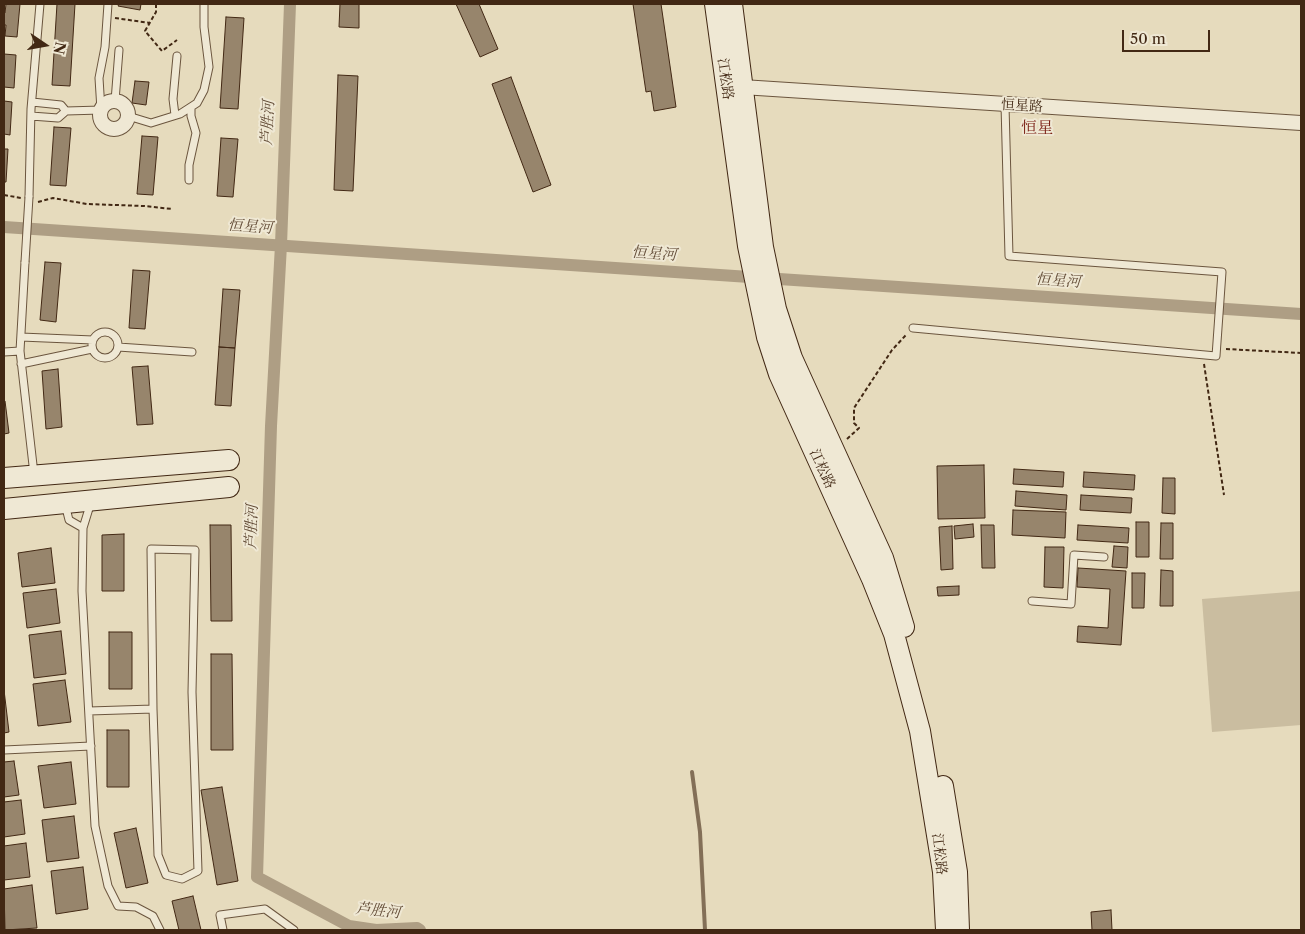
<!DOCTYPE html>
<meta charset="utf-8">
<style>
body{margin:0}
#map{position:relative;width:1305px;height:934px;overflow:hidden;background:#e6dbbd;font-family:"Libre Caslon Text",serif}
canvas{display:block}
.frame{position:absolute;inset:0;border:5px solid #422814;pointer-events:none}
.north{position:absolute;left:20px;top:20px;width:50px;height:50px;-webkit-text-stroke:4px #efe8d4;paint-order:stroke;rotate:102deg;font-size:14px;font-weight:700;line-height:20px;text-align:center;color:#422814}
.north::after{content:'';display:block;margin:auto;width:18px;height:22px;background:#422814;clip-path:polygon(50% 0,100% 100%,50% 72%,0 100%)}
.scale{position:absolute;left:1122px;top:30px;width:88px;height:22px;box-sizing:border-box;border:2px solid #422814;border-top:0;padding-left:6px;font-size:15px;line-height:18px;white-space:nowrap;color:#422814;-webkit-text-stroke:4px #efe8d4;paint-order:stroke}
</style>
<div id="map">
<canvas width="1305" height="934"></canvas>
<div class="frame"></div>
<div class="north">N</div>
<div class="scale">50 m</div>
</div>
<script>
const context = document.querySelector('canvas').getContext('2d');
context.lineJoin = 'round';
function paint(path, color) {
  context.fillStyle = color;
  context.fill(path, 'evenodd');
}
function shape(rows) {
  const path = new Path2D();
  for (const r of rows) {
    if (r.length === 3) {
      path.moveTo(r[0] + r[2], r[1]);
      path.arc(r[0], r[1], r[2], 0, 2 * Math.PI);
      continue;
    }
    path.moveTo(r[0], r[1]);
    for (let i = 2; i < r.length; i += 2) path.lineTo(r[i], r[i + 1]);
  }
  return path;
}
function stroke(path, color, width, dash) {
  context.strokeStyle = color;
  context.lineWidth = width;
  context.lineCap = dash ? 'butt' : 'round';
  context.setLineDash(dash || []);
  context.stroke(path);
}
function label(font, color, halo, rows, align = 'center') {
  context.font = font + ' "Libre Caslon Text","Noto Serif SC",serif';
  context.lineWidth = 4;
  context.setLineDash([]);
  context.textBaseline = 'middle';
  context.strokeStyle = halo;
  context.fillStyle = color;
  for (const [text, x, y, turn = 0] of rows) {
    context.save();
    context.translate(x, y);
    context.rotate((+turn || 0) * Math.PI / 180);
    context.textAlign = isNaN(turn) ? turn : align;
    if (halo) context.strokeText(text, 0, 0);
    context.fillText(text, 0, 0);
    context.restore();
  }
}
const green = shape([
 [1301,591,1301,725,1212,732,1202,599]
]);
const stream = shape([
 [692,772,700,832,705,930]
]);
const canal = shape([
 [290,4,281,245,271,426,257,877,349,926,376,930,417,928,420,930],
 [4,227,1301,314]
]);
const building = shape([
 [6,4,20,4,17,37,5,36,6,25,4,25,4,13,5,13,6,4],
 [57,4,75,4,70,86,52,85,57,4],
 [119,4,141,4,140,10,118,6,119,4],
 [340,4,359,4,359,28,339,27,340,4],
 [456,4,479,4,498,49,480,57,456,4],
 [633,4,661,4,676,107,654,111,651,91,646,92,633,4],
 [226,17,244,18,238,109,220,108,226,17],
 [4,54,16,55,14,88,4,87,4,54],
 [338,75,358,76,353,191,334,190,338,75],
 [511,77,551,185,533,192,492,84,511,77],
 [135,81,149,82,146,105,132,103,135,81],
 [4,101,12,102,10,135,4,134,4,101],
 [54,127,71,128,66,186,50,185,54,127],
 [142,136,158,137,153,195,137,194,142,136],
 [221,138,238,139,233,197,217,196,221,138],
 [4,149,8,149,6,182,4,182,4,149],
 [45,262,61,263,56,322,40,320,45,262],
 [133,270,150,271,145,329,129,328,133,270],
 [223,289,240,290,235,348,219,347,223,289],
 [219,347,235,348,231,406,215,405,219,347],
 [148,366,153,424,137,425,132,367,148,366],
 [58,369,62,427,46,429,42,371,58,369],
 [4,401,5,401,9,433,4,434,4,401],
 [984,465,985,518,938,519,937,466,984,465],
 [1014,469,1064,472,1063,487,1013,484,1014,469],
 [1084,472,1135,475,1134,490,1083,487,1084,472],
 [1163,478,1175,478,1175,514,1162,513,1163,478],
 [1016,491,1067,495,1066,510,1015,506,1016,491],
 [1081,495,1132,498,1131,513,1080,510,1081,495],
 [1013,510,1066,512,1065,538,1012,535,1013,510],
 [1136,522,1149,522,1149,557,1136,557,1136,522],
 [1161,523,1173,523,1173,559,1160,559,1161,523],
 [973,524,974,537,955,539,954,526,973,524],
 [210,525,231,525,232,621,211,621,210,525],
 [981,525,994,525,995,568,982,568,981,525],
 [1078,525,1129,528,1128,543,1077,540,1078,525],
 [952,526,953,569,941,570,939,527,952,526],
 [124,534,124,591,102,591,102,535,124,534],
 [1114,546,1128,547,1127,568,1112,567,1114,546],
 [1045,547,1064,547,1063,588,1044,587,1045,547],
 [51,548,55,583,22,587,18,553,51,548],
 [1078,568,1126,571,1121,645,1077,642,1078,626,1108,628,1110,589,1077,587,1078,568],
 [1161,570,1173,571,1173,606,1160,606,1161,570],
 [1132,573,1145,573,1144,608,1132,608,1132,573],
 [959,586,959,595,938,596,937,587,959,586],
 [56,589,60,623,27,628,23,593,56,589],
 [61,631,66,674,34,678,29,635,61,631],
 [109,632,132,632,132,689,109,689,109,632],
 [211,654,232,654,233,750,211,750,211,654],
 [65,680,71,722,38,726,33,684,65,680],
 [4,690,9,732,4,733,4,690],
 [107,730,129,730,129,787,107,787,107,730],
 [14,761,19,795,4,797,4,762,14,761],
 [71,762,76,804,44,808,38,766,71,762],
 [222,787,238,881,217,885,201,790,222,787],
 [21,800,25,834,4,837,4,802,21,800],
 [74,816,79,858,47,862,42,820,74,816],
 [136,828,148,883,126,888,114,833,136,828],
 [26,843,30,877,4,880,4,846,26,843],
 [83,867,88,909,56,914,51,871,83,867],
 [32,885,37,928,5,930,4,889,32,885],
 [193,896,201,930,179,930,172,901,193,896],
 [1111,910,1112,930,1092,930,1091,912,1111,910]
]);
const path = shape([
 [156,4,156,12,145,31,162,51,177,40],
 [115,18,150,23],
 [4,195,21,198],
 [38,202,53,198,87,204,144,206,172,209],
 [1226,349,1301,353],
 [1204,364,1224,495],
 [847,439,859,428,854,423,854,408,892,350,906,335]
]);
const lane = shape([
 [115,101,119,50],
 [32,102,61,105,66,111],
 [175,115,173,99,177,56],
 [31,116,58,118,66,111,101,110,99,78,105,47,108,4],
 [128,116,151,123,180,114,197,103,204,90,209,67,204,27,204,4],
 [189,180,189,165,196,133,191,116,191,107],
 [29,197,31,109,40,4],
 [25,262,20,351,34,474],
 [913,328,1216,356,1222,272,1009,256,1005,105],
 [105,345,13],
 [21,337,93,340],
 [118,347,192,352],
 [4,352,20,351],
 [21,364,92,349],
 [91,502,83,528,82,591,95,826,108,886,118,906,136,907,153,916,160,930],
 [65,504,69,520,83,528],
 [1032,601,1071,604,1074,555,1104,557],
 [89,711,153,709,158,855,166,875,182,879,198,871,192,692,195,550,151,549,153,709],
 [4,750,91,746],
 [223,930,220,915,265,909,294,930]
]);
const street = shape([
 [742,87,1301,123],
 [114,115,14]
]);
const secondary = shape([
 [715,4,748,246,767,337,779,374,872,579,894,634,920,731,943,872,946,930],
 [732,4,763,247,776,309,792,358,883,558,904,627],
 [4,478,229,460],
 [4,509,229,487],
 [943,786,957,872,959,930]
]);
const laneBridge = shape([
 [25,262,29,197]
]);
const streetNames = [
 ["江松路",725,79,82],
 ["恒星路",1022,106,3],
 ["江松路",822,469,65],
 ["江松路",939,854,83]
];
const waterNames = [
 ["芦胜河",268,123,-87],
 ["恒星河",250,227,4],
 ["恒星河",654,254,4],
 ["恒星河",1058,281,4],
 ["芦胜河",252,527,-88],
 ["芦胜河",378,911,6]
];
const quarterNames = [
 ["恒星",1037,128]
];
paint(green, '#cabda0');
stroke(stream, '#836f57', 4);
stroke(canal, '#ae9e84', 12);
paint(building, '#97856c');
stroke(building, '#422814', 1);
stroke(lane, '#6b553e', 9);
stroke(street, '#6b553e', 16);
stroke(secondary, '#422814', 22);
stroke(path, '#422814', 2, [4, 2.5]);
stroke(lane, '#efe8d4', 7);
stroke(street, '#efe8d4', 14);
stroke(secondary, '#efe8d4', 20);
stroke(laneBridge, '#6b553e', 9, []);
stroke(laneBridge, '#efe8d4', 7);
label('14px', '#422814', '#efe8d4', streetNames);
label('italic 15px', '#624b36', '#efe8d4', waterNames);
label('16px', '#7a1f14', '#efe8d4', quarterNames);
</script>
